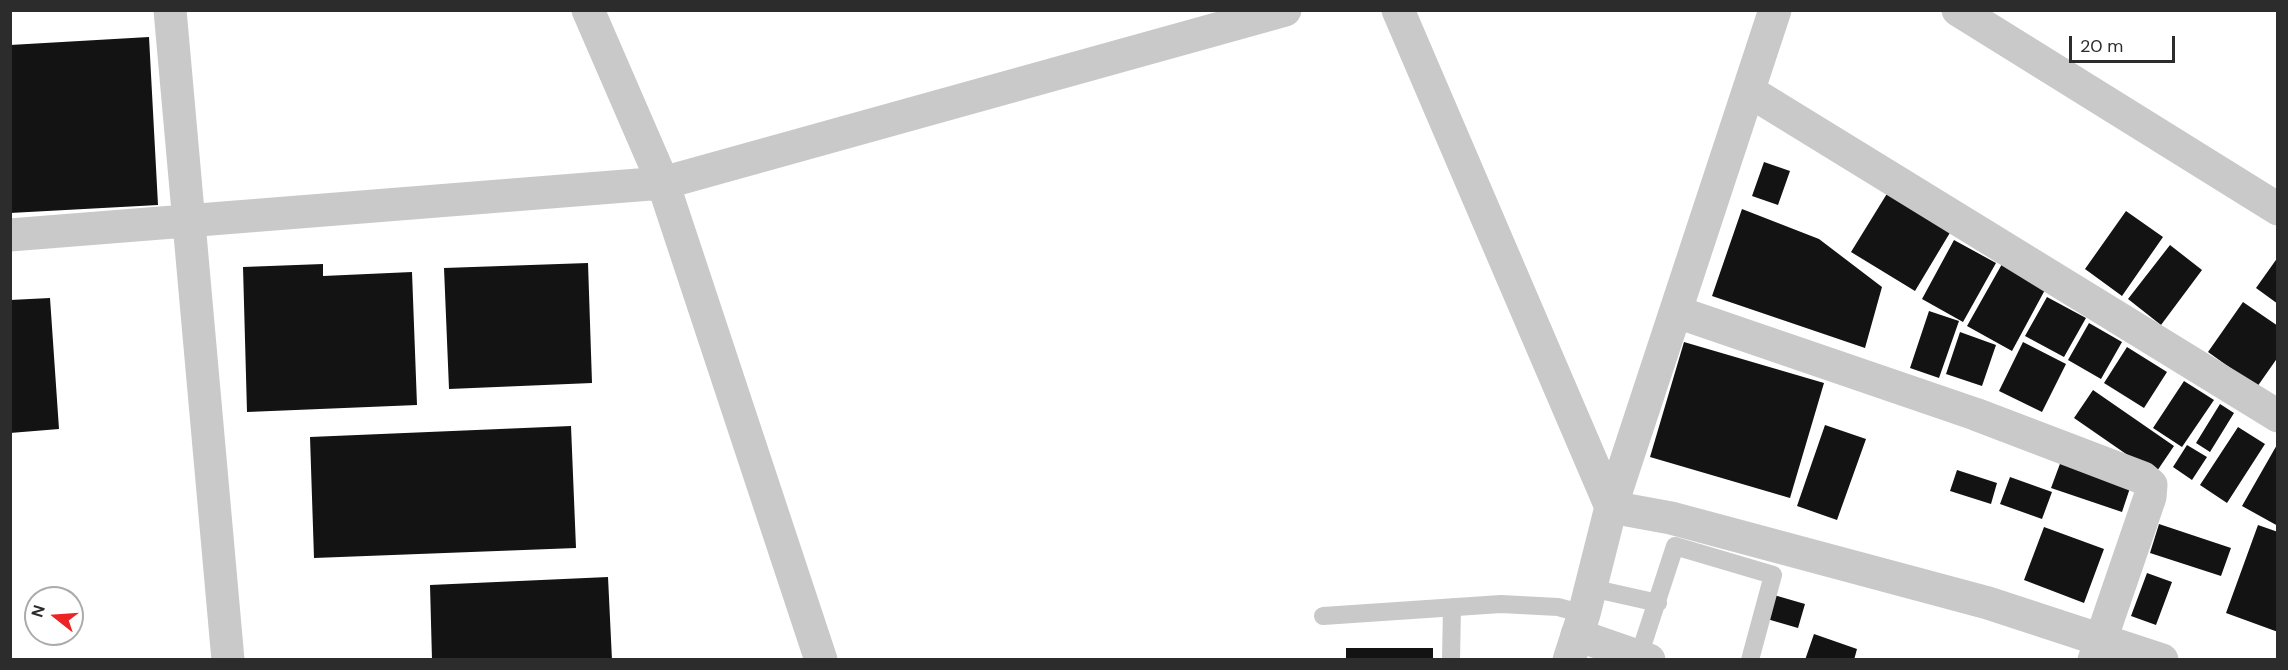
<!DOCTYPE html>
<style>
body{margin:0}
#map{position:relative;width:2288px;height:670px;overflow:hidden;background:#fff;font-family:"DM Sans",sans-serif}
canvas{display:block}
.frame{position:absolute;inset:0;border:12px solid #2c2c2c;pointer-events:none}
.north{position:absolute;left:24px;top:586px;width:60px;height:60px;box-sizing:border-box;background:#fff;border:2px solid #ababab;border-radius:50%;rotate:287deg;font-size:16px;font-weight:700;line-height:24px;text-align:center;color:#2c2c2c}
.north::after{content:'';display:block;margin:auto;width:21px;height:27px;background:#ec2426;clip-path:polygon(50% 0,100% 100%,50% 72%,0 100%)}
.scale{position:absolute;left:2069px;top:36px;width:106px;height:27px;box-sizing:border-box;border:3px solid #2c2c2c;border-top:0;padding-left:8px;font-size:18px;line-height:21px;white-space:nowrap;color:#2c2c2c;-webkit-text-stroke:4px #fff;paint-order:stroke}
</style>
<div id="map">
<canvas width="2288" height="670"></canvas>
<div class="frame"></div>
<div class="north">N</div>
<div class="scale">20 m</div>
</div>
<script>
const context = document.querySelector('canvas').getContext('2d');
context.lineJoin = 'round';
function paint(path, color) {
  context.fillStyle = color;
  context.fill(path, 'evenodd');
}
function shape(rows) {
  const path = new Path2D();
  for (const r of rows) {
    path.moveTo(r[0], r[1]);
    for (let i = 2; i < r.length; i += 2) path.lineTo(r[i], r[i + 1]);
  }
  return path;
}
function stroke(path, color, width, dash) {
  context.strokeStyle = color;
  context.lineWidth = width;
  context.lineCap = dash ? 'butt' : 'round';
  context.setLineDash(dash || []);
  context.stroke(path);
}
const building = shape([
 [149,37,158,205,10,213,10,45],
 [1764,162,1790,171,1778,205,1752,196],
 [1888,192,1951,231,1915,291,1851,252],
 [1742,209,1819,239,1882,287,1865,348,1712,296],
 [2126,211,2163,237,2122,296,2085,269],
 [1954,240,1996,263,1963,322,1922,299],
 [2170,245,2202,270,2161,325,2128,299],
 [2278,257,2278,304,2256,288],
 [588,263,592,383,449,389,444,268],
 [323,264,323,276,412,272,417,405,247,412,243,267],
 [2002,264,2046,288,2012,351,1967,326],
 [2047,297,2086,318,2064,357,2025,336],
 [50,298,59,429,10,433,10,300],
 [2243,302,2278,326,2278,357,2257,387,2208,352],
 [1929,311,1959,321,1939,378,1910,368],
 [2089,323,2122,342,2101,379,2068,360],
 [1960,332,1996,345,1982,386,1946,374],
 [1684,342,1824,383,1790,498,1650,457],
 [2023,342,2066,364,2042,412,1999,391],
 [2127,347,2167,372,2144,408,2104,383],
 [2184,381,2214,400,2182,447,2153,428],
 [2093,390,2174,446,2155,474,2074,418],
 [2220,404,2234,413,2210,452,2196,443],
 [1825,425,1866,439,1837,520,1797,506],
 [571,426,576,548,314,558,310,437],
 [2238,427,2265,444,2227,503,2200,485],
 [2278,443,2278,526,2242,506],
 [2187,445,2207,457,2192,480,2173,467],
 [2061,461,2131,485,2122,512,2051,488],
 [1957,470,1997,483,1991,504,1950,491],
 [2010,477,2052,492,2042,519,2000,504],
 [2159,524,2231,548,2221,576,2150,553],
 [2258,525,2278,532,2278,632,2226,613],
 [2044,527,2104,549,2084,603,2024,580],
 [2147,573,2172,582,2156,625,2131,616],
 [608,577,612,660,432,660,430,585],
 [1774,595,1805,604,1798,628,1767,619],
 [1814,634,1857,649,1854,660,1805,660],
 [1346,648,1433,648,1433,660,1346,660]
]);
const service = shape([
 [1591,588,1658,603],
 [1323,616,1501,604,1558,607,1584,614],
 [1639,656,1675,546,1773,575,1750,660],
 [1451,660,1452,607]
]);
const minor = shape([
 [1958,10,2278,209],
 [1749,91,2278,416],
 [1677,312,1975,414,2143,478,2151,485,2150,497,2094,660],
 [1611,507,1671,518,1988,603,2162,660],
 [1577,635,1649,660]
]);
const tertiary = shape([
 [170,10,228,660],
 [588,10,663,183,821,660],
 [1398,10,1611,507],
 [10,235,663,183,1285,10],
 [1569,660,1584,614,1611,507,1775,10]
]);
paint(building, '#131313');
stroke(service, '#c9c9c9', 18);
stroke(minor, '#c9c9c9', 33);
stroke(tertiary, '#c9c9c9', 33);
</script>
